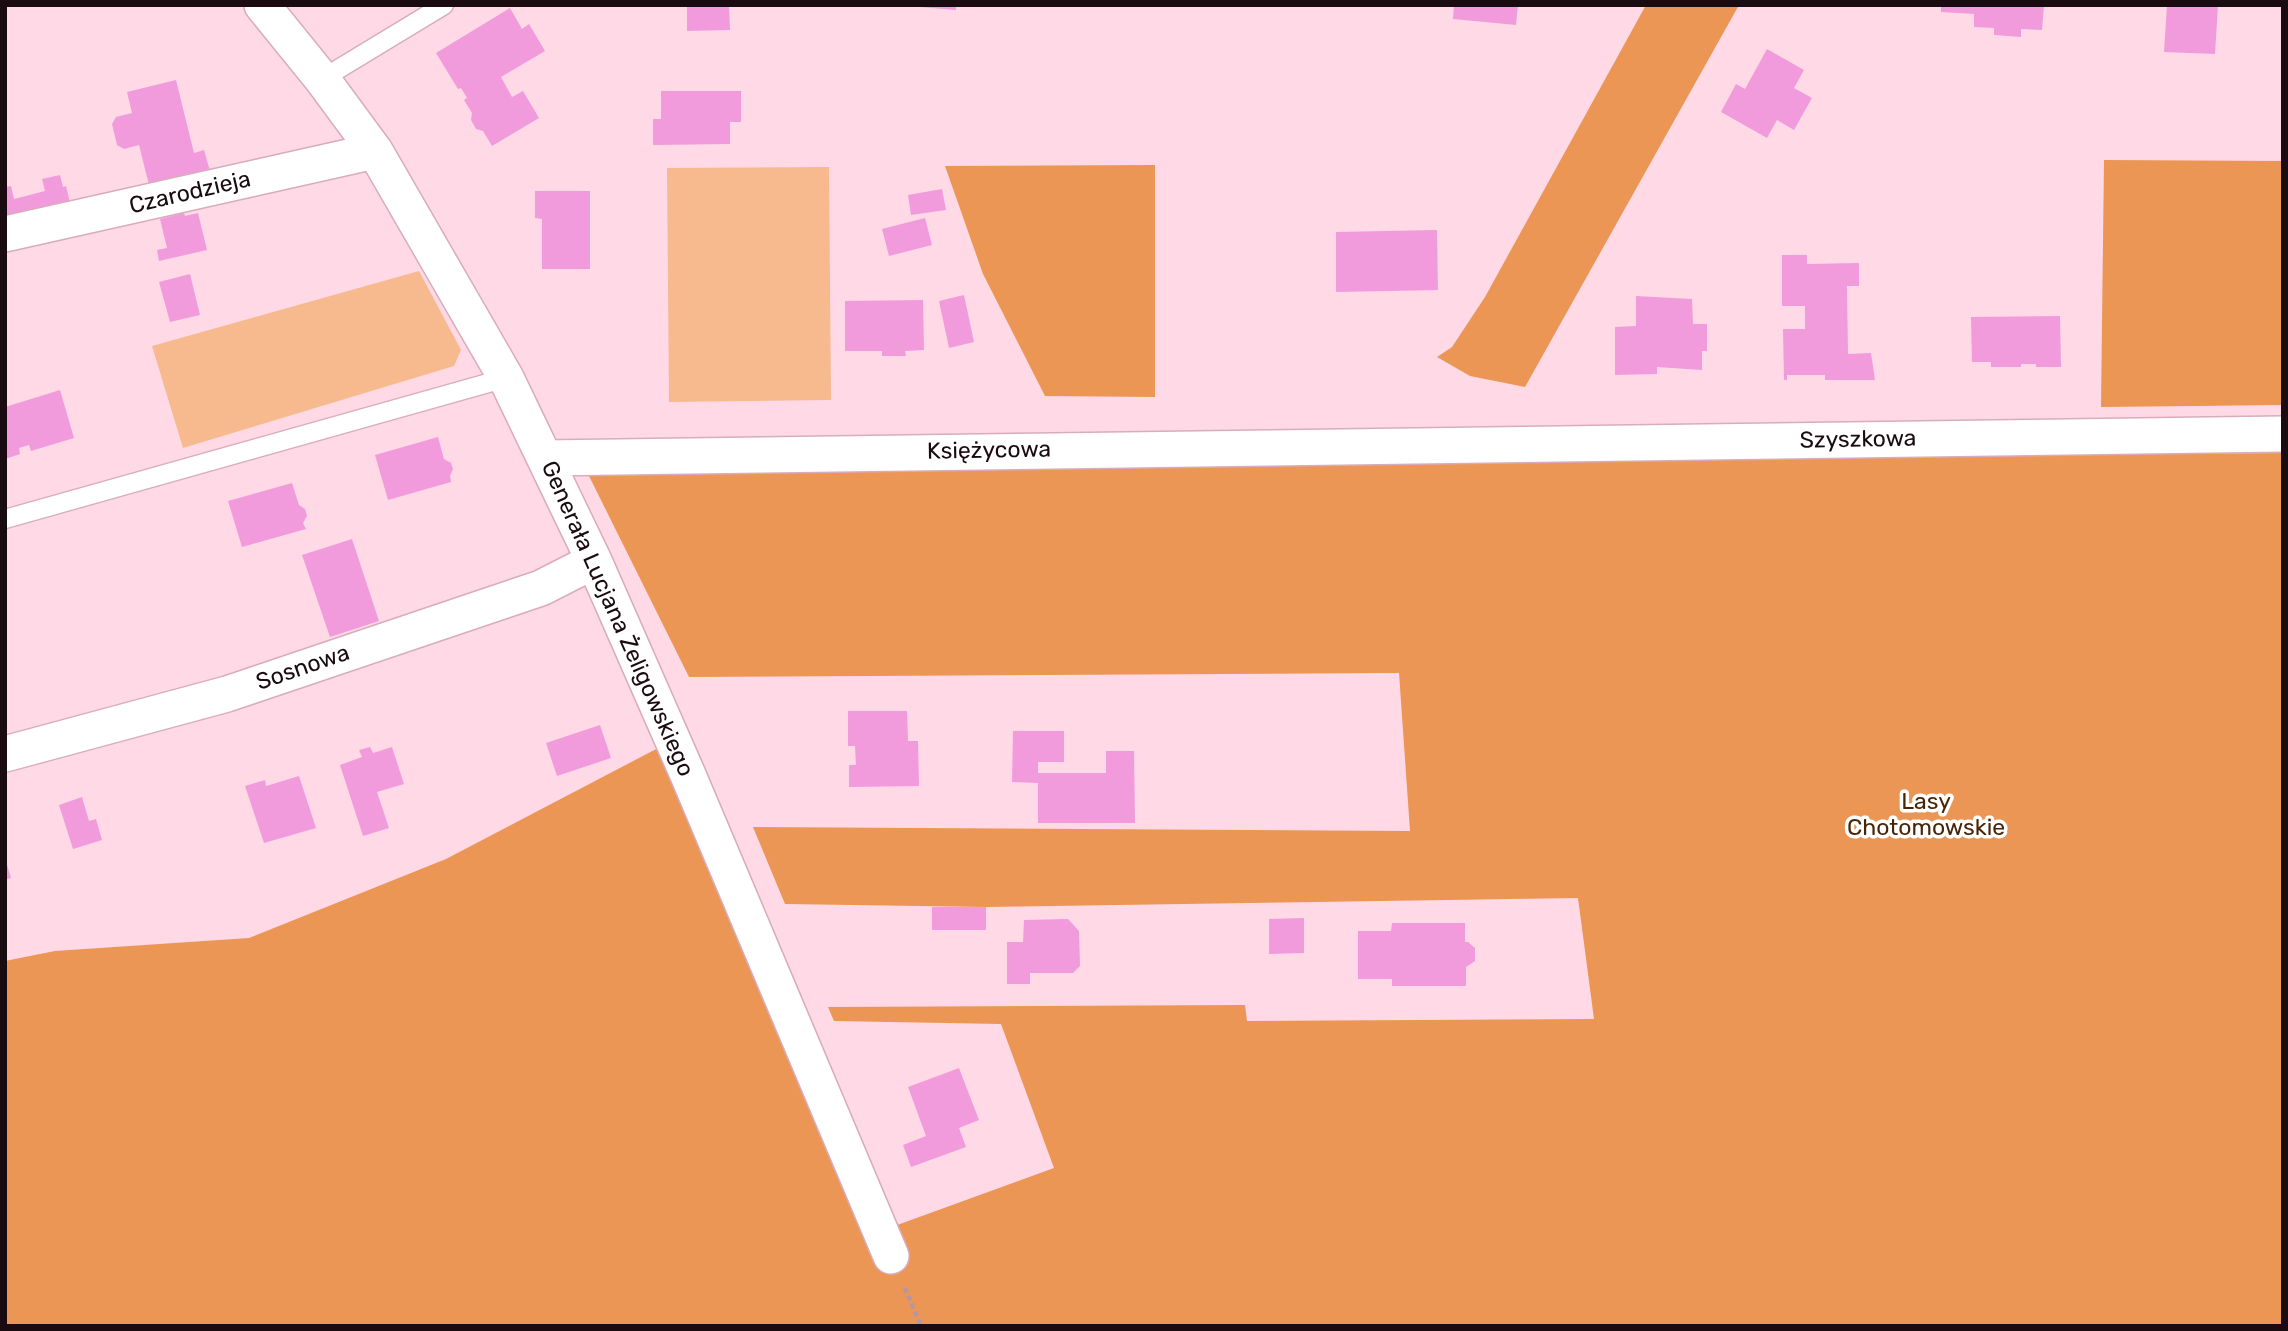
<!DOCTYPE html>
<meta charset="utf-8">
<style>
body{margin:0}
#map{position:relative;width:2288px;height:1331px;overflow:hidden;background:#ffd9e6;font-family:Rubik,sans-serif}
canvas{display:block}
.frame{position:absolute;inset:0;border:7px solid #1a0b11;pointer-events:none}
</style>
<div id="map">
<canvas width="2288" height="1331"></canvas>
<div class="frame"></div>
</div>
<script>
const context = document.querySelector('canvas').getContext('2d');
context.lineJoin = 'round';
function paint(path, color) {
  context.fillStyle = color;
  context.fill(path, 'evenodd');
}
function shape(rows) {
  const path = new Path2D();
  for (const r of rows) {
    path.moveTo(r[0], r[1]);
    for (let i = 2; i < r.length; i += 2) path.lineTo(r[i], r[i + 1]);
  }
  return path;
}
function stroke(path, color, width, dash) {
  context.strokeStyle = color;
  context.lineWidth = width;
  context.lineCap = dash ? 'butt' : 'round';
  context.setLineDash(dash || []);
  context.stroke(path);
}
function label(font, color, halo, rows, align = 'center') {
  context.font = font + ' Rubik,sans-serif';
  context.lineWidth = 7;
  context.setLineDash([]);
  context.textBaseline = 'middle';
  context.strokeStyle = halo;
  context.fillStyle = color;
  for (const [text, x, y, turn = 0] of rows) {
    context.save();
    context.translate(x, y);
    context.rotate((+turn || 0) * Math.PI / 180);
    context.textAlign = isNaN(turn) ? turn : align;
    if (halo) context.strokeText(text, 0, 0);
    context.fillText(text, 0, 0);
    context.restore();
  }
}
const green = shape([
 [829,167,831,400,669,402,667,168],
 [419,271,461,350,454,366,183,448,152,346]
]);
const forest = shape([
 [1646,5,1739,5,1525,387,1470,376,1437,357,1452,347,1485,297],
 [2104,160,2283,161,2283,405,2101,407],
 [1155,165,1155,397,1045,396,983,274,945,166],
 [2283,453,2283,1326,5,1326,5,961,55,951,249,938,446,859,660,747,867,1236,1054,1168,1001,1024,834,1021,828,1007,1245,1005,1247,1021,1594,1019,1578,898,986,907,785,904,753,827,1410,831,1399,673,689,677,589,476,1488,459]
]);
const building = shape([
 [687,5,729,5,730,30,687,31],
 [920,5,956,5,956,10,920,7],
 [1454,5,1518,5,1516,25,1453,19],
 [1941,5,2044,5,2042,30,2021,29,2021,37,1994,35,1994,28,1974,27,1974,14,1941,12],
 [2167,5,2218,5,2215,54,2164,52],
 [510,8,522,29,529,24,545,51,501,77,512,97,523,91,539,118,492,146,483,131,476,129,471,120,472,113,464,100,467,98,461,88,458,89,436,53],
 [1767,49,1804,70,1794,88,1812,98,1794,130,1777,120,1767,138,1721,112,1736,84,1745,89],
 [176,80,194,153,204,150,210,171,149,185,139,145,124,149,117,145,112,124,116,117,132,113,127,92],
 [661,91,741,91,741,122,730,122,730,144,653,145,653,119,661,119],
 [60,175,63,187,66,186,71,207,5,224,5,187,11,186,14,199,45,191,42,179],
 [942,189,946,210,911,215,908,195],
 [535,191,590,191,590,269,542,269,542,219,535,218],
 [184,213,185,216,198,213,207,250,159,261,157,250,167,248,160,219],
 [925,218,932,245,889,256,882,229],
 [1437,230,1438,290,1336,292,1336,232],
 [1782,255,1807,255,1807,264,1859,263,1859,286,1847,286,1848,354,1871,353,1875,380,1825,380,1825,375,1787,375,1787,380,1784,380,1783,329,1805,329,1805,306,1782,306],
 [190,274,200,315,170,322,159,282],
 [964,295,974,342,949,348,939,301],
 [1636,296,1692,299,1693,324,1707,324,1707,351,1702,351,1702,370,1657,367,1657,374,1615,375,1615,327,1636,326],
 [923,300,924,350,905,351,906,356,882,356,882,351,845,351,845,301],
 [2060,316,2061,367,2036,367,2036,364,2021,364,2021,367,1991,367,1991,362,1972,362,1971,317],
 [60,390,74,438,31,451,29,445,19,448,20,454,5,459,5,407],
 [438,437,444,459,451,463,453,469,450,476,451,482,388,500,375,455],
 [292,483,299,505,305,509,307,516,303,523,306,529,242,547,228,501],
 [352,539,379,621,330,637,302,555],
 [848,711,907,711,908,741,918,741,919,786,849,787,849,765,856,765,855,746,848,746],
 [600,725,611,758,557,776,546,743],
 [1013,731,1064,731,1064,762,1038,762,1038,773,1106,773,1106,751,1134,751,1135,823,1038,823,1038,783,1012,782],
 [370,747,373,753,392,747,404,784,377,792,389,828,363,836,340,765,362,757,359,750],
 [299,776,316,828,264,843,245,786,265,780,266,786],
 [82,797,89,821,96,819,102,840,73,849,59,805],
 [5,858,11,878,5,880],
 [932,907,986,907,986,930,932,930],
 [1304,918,1304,953,1269,954,1269,919],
 [1068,919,1079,931,1080,966,1073,973,1030,973,1030,984,1007,984,1007,942,1023,942,1024,920],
 [1392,923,1465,923,1465,942,1468,942,1475,948,1475,961,1466,967,1466,986,1392,986,1392,979,1358,979,1358,931,1391,931],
 [959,1068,979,1120,959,1128,966,1147,911,1167,903,1145,926,1136,908,1087]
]);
const path = shape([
 [905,1288,921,1326]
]);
const lane = shape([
 [322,79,444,5],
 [5,519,506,378]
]);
const street = shape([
 [262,5,322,79,375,151,506,378,594,561,688,775,891,1256],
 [5,234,375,151],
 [545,458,2283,434],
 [5,754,227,694,541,588,594,561]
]);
const streetNames = [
 ["Czarodzieja",190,193,-13],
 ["Szyszkowa",1858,440,-1],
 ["Księżycowa",989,451,-1],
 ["Generała Lucjana Żeligowskiego",617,619,66],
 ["Sosnowa",303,668,-19]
];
const parkNames = [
 ["Lasy",1926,802],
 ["Chotomowskie",1926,828]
];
paint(green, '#f7ba8e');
paint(forest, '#eb9654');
paint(building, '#f19bdc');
stroke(lane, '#d9acbb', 21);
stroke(street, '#d9acbb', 38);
stroke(path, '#b596a1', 4.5, [5, 3.5]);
stroke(lane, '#fff', 18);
stroke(street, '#fff', 35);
label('23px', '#1a0b11', '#fff', streetNames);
label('23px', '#472508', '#fff', parkNames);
</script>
